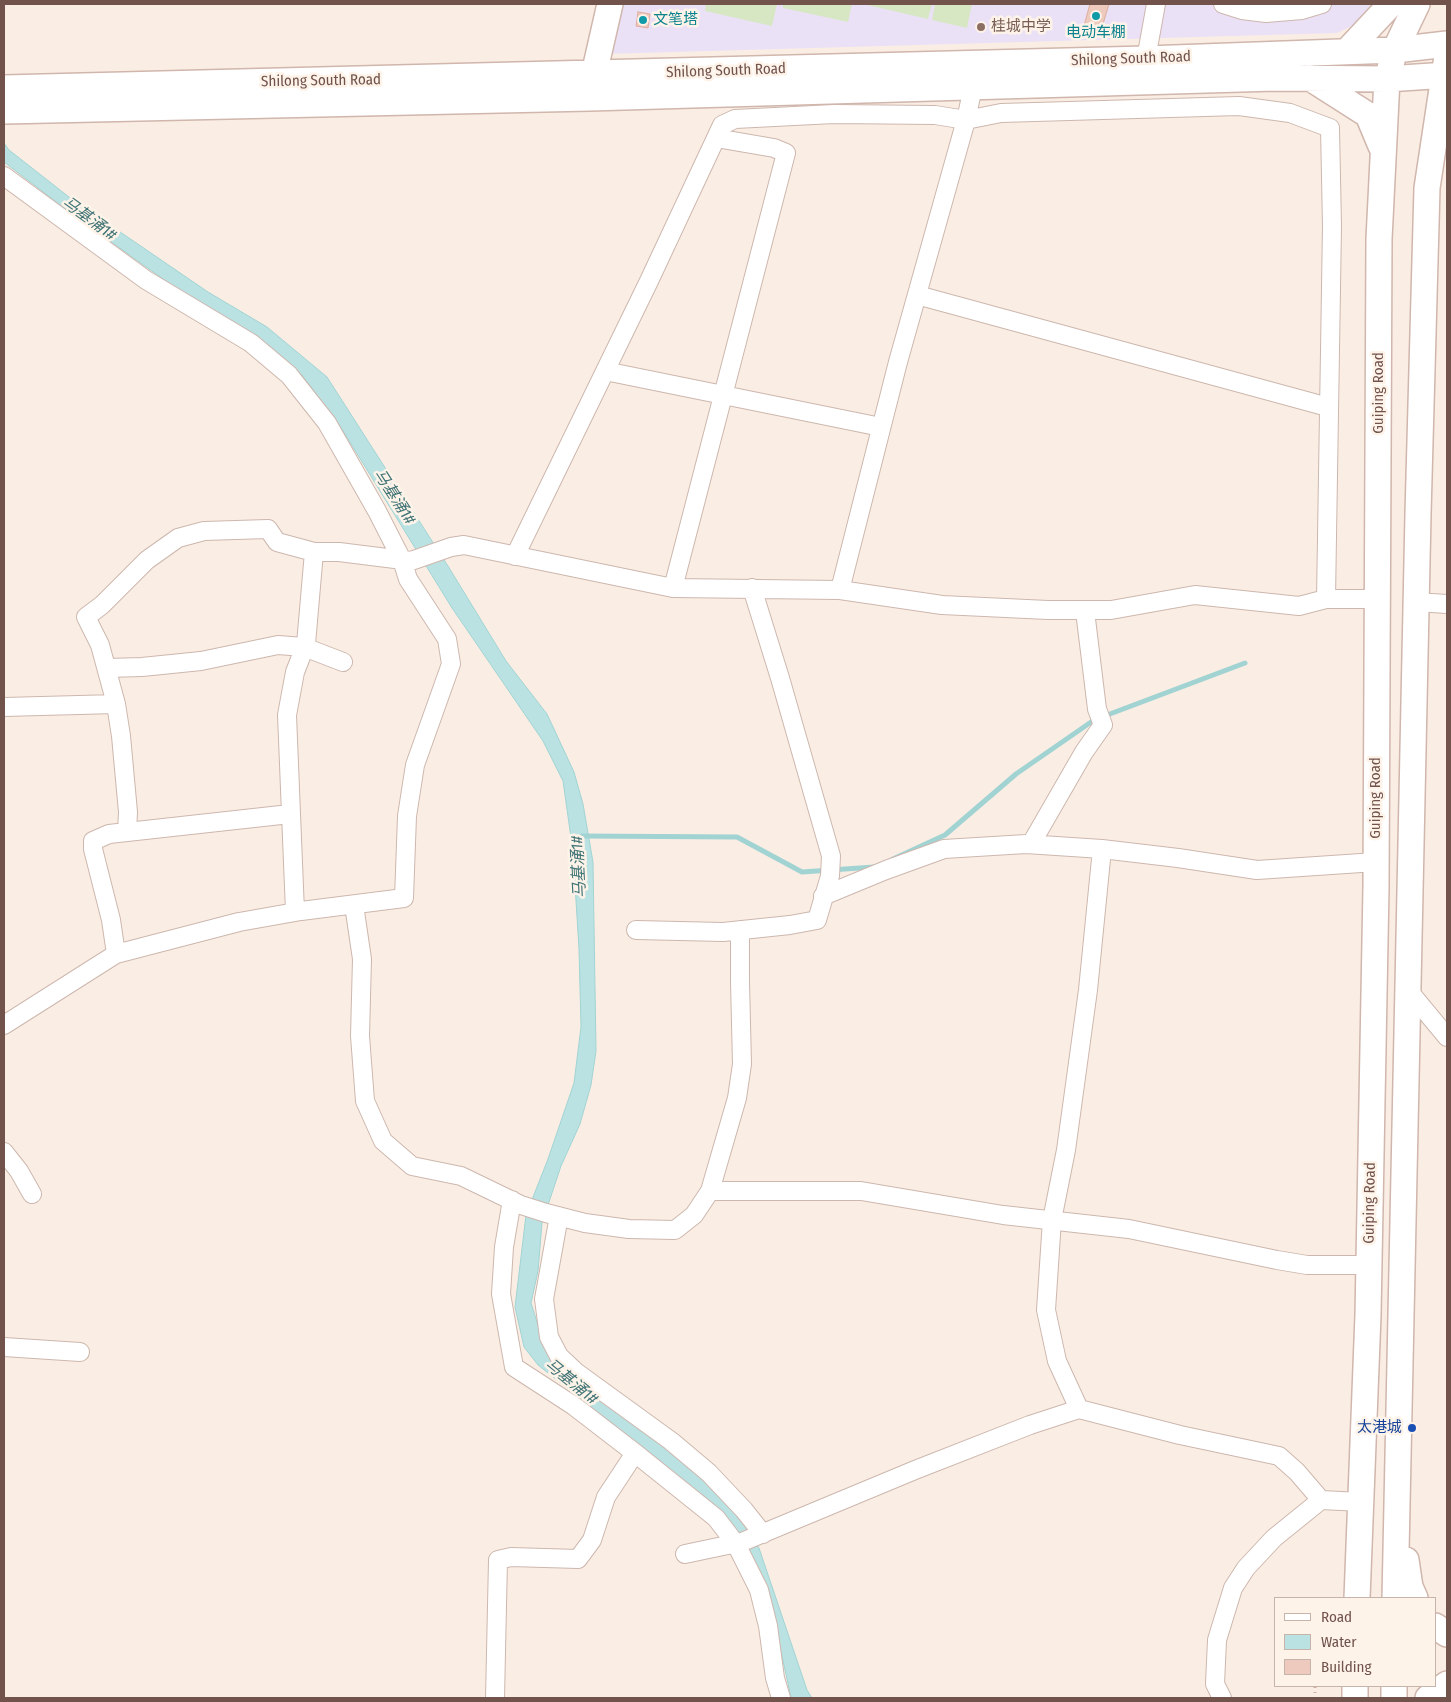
<!DOCTYPE html>
<meta charset="utf-8">
<style>
body{margin:0}
#map{position:relative;width:1451px;height:1702px;overflow:hidden;background:#faeee4;font-family:"Fira Sans Condensed",sans-serif}
canvas{display:block}
.frame{position:absolute;inset:0;border:5px solid #71534b;pointer-events:none}
.legend{position:absolute;left:1274px;top:1597px;width:162px;height:90px;box-sizing:border-box;background:#fef3e9;border:1px solid #c6b3aa;margin:0;padding:6px 9px;list-style:none;font-size:15px;color:#71534b}
.legend li{display:flex;align-items:center;gap:10px;height:25px}
.legend b{width:25px;border:1px solid #c6b3aa}
</style>
<div id="map">
<canvas width="1451" height="1702"></canvas>
<div class="frame"></div>
<ul class="legend">
<li><b style="height:6px;background:#fff"></b>Road</li>
<li><b style="height:14px;background:#bae2e2"></b>Water</li>
<li><b style="height:14px;background:#eec9bd"></b>Building</li>
</ul>
</div>
<script>
const context = document.querySelector('canvas').getContext('2d');
context.lineJoin = 'round';
function paint(path, color) {
  context.fillStyle = color;
  context.fill(path, 'evenodd');
}
function shape(rows) {
  const path = new Path2D();
  for (const r of rows) {
    path.moveTo(r[0], r[1]);
    for (let i = 2; i < r.length; i += 2) path.lineTo(r[i], r[i + 1]);
  }
  return path;
}
function stroke(path, color, width, dash) {
  context.strokeStyle = color;
  context.lineWidth = width;
  context.lineCap = dash ? 'butt' : 'round';
  context.setLineDash(dash || []);
  context.stroke(path);
}
function label(font, color, halo, rows, align = 'center') {
  context.font = font + ' "Fira Sans Condensed","Noto Sans SC",sans-serif';
  context.lineWidth = 5;
  context.setLineDash([]);
  context.textBaseline = 'middle';
  context.strokeStyle = halo;
  context.fillStyle = color;
  for (const [text, x, y, turn = 0] of rows) {
    context.save();
    context.translate(x, y);
    context.rotate((+turn || 0) * Math.PI / 180);
    context.textAlign = isNaN(turn) ? turn : align;
    if (halo) context.strokeText(text, 0, 0);
    context.fillText(text, 0, 0);
    context.restore();
  }
}
const education = shape([
 [617,4,1374,4,1356,24,1337,33,605,54]
]);
const green = shape([
 [706,4,777,4,772,26,705,11],
 [783,4,852,4,848,22,783,8],
 [863,4,932,4,928,19],
 [935,4,972,4,967,28,932,20]
]);
const water = shape([
 [4,143,9,150,69,197,208,292,267,327,327,377,448,566,506,661,547,714,574,772,583,804,593,862,596,1051,591,1085,580,1124,561,1166,542,1223,538,1271,531,1303,544,1344,693,1469,747,1527,759,1548,807,1690,812,1698,792,1698,791,1697,777,1634,741,1534,677,1475,538,1365,524,1347,515,1307,526,1215,548,1159,574,1083,581,1027,579,949,573,852,563,781,543,741,452,608,340,426,302,375,270,347,187,296,72,214,4,162,4,143]
]);
const stream = shape([
 [582,836,737,837,802,872,874,867],
 [893,859,945,835,1016,774,1094,720,1245,663]
]);
const building = shape([
 [1090,4,1109,4,1100,34,1083,29,1090,4],
 [638,12,650,14,648,28,636,26,638,12]
]);
const path = shape([
 [1315,1698,1315,1686]
]);
const street = shape([
 [1223,4,1242,10,1266,13,1302,10,1322,4],
 [1146,59,1156,4],
 [4,176,146,280,251,343,289,375,327,423,377,511,402,560,408,579,447,639,451,664,415,765,407,816,404,898,301,911,239,922,116,954,4,1025],
 [917,295,1328,407],
 [605,371,881,427],
 [515,556,649,281,722,125,735,119,834,114,935,115,966,120,1001,113,1239,106,1290,113,1330,128,1332,226,1326,599],
 [673,588,786,153,774,148,716,138],
 [840,590,898,362,966,120,973,87],
 [1416,602,1447,604],
 [107,668,142,667,201,661,278,645,304,647,343,662],
 [4,707,116,704],
 [127,832,128,812,121,736,116,704,100,645,86,617,102,605,147,560,178,538,204,531,268,529,277,542,314,552,339,552,411,561,451,547,464,545,673,588,840,590,942,605,1048,610,1111,610,1195,595,1299,606,1326,599,1377,599],
 [1031,844,1084,752,1103,725,1097,709,1085,611],
 [823,896,886,870,944,849,1026,844,1102,849,1178,858,1257,870,1376,862],
 [354,905,362,959,360,1036,365,1101,383,1141,412,1166,461,1176,521,1205,546,1213,585,1223,629,1229,675,1230,694,1215,710,1191,737,1098,742,1064,740,982,740,930],
 [295,912,287,715,295,672,306,644,314,552],
 [636,930,723,932,790,925,817,920,830,876,831,856,780,678,752,588],
 [116,954,111,920,93,849,93,841,109,834,290,814],
 [1408,990,1447,1037],
 [4,1152,19,1171,32,1194],
 [710,1191,861,1191,1003,1215,1129,1229,1277,1260,1307,1265,1369,1265],
 [512,1200,504,1247,501,1294,514,1367,574,1406,635,1453,716,1518,736,1544,759,1590,768,1626,775,1678,781,1698],
 [559,1216,544,1299,549,1337,559,1356,576,1372,671,1441,709,1473,744,1510,763,1534],
 [4,1347,80,1352],
 [1079,1409,1057,1361,1046,1310,1052,1220,1066,1150,1088,990,1102,849],
 [685,1554,742,1542,915,1470,1030,1425,1079,1409,1180,1435,1279,1456,1297,1472,1321,1500,1361,1502],
 [495,1698,498,1560,511,1557,578,1559,592,1540,606,1497,635,1453],
 [1222,1698,1215,1684,1217,1640,1233,1588,1246,1568,1274,1538,1321,1500]
]);
const secondary = shape([
 [1347,51,1391,4],
 [594,74,610,4],
 [1310,78,1368,115,1381,146],
 [4,88,1146,59,1395,50,1447,44],
 [4,111,590,98,1275,78,1387,79,1447,75],
 [1406,1560,1410,1587,1415,1598],
 [1357,1598,1368,1315,1376,887,1379,239,1387,79,1395,50,1417,4],
 [1395,1598,1418,514,1427,188,1447,56],
 [1435,1626,1447,1634],
 [1355,1686,1355,1698],
 [1394,1686,1394,1698],
 [1428,1698,1447,1684]
]);
const markers = [
 [1096,16,5,"#0f9aa8"],
 [643,20,5,"#0f9aa8"],
 [981,27,5,"#8d6e63"],
 [1412,1428,5,"#1a4fb4"]
];
const cultureNames = [
 ["文笔塔",653,20],
 ["电动车棚",1096,33,"center"]
];
const educationNames = [
 ["桂城中学",991,27]
];
const streetNames = [
 ["Shilong South Road",1131,59,-2],
 ["Shilong South Road",726,71,-2],
 ["Shilong South Road",321,81,-1],
 ["Guiping Road",1379,393,-90],
 ["Guiping Road",1376,798,-90],
 ["Guiping Road",1370,1203,-89]
];
const transitNames = [
 ["太港城",1402,1428]
];
const waterNames = [
 ["马基涌1#",89,219,36],
 ["马基涌1#",394,497,57],
 ["马基涌1#",579,867,-93],
 ["马基涌1#",571,1382,39]
];
paint(education, '#ebe1f7');
paint(green, '#d7e7c3');
paint(water, '#bae2e2');
stroke(water, '#a1d3d3', 1);
stroke(stream, '#a1d3d3', 5);
paint(building, '#eec9bd');
stroke(building, '#dfae9f', 1);
stroke(street, '#cdb7ae', 20);
stroke(secondary, '#d0b6ac', 28);
stroke(path, '#d2ada1', 3, [1, 4]);
stroke(street, '#fff', 18);
stroke(secondary, '#fff', 25);
for (const [x, y, r, color] of markers) {
  const dot = new Path2D();
  dot.arc(x, y, r, 0, 2 * Math.PI);
  context.fillStyle = color;
  context.fill(dot);
  stroke(dot, '#fef3e9', 2);
}
label('15px', '#0d838f', '#fef3e9', cultureNames, 'left');
label('15px', '#785e54', '#fef3e9', educationNames, 'left');
label('15px', '#71534b', '#fef3e9', streetNames);
label('15px', '#164399', '#fef3e9', transitNames, 'right');
label('italic 16px', '#407476', '#fef3e9', waterNames);
</script>
